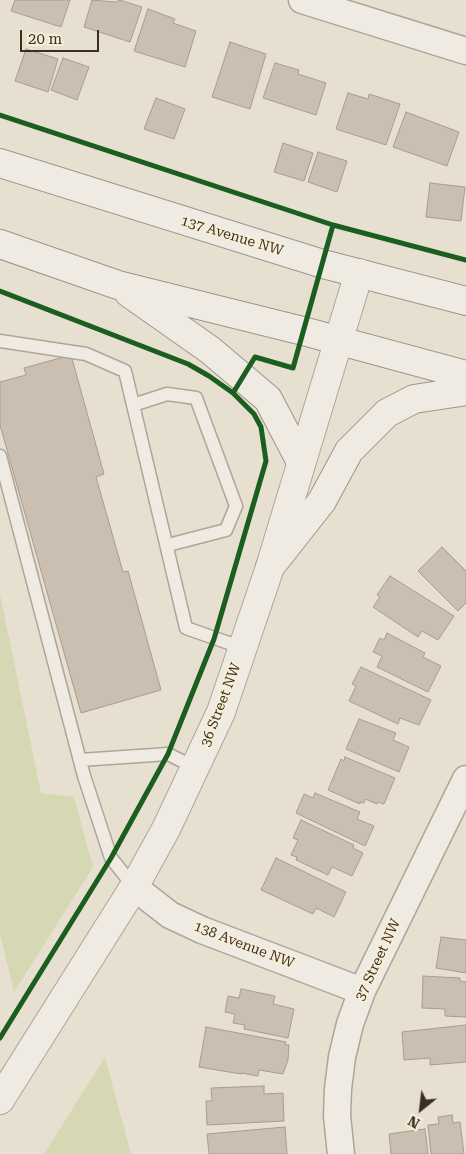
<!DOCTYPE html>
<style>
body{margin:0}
#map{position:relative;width:466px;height:1154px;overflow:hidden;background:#e7e0d1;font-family:"Roboto Serif",serif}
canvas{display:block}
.north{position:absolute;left:396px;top:1084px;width:50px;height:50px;-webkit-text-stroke:4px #f7eed8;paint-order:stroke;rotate:209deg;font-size:14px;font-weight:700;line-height:20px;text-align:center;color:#3d2e20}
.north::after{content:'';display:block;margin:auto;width:18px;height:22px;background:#3d2e20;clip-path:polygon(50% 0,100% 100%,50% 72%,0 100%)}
.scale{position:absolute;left:20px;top:30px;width:79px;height:22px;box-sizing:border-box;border:2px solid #3d2e20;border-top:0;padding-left:6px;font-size:15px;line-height:18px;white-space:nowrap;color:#3d2e20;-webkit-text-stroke:4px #f7eed8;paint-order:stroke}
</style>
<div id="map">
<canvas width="466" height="1154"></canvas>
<div class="north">N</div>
<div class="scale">20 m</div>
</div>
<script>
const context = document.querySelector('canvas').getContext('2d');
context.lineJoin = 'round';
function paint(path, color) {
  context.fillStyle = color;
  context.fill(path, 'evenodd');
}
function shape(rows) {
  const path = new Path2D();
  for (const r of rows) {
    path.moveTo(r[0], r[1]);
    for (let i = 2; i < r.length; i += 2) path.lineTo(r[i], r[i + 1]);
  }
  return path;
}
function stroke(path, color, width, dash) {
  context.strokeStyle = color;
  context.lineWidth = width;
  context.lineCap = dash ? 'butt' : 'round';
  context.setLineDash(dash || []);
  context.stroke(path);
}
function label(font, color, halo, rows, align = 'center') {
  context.font = font + ' "Roboto Serif",serif';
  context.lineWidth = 4;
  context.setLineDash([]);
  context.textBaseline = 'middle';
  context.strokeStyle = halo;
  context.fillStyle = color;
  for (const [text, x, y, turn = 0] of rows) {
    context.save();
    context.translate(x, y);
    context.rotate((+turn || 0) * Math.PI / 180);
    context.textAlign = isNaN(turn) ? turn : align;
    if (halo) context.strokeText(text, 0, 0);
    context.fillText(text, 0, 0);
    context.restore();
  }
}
const green = shape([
 [0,594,41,793,74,797,93,867,14,992,0,934],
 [105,1057,131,1154,44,1154]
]);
const building = shape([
 [15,0,70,0,61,27,11,11,15,0],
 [92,0,116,2,120,0,142,7,130,42,84,27,92,0],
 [148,9,175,19,173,23,196,31,185,67,134,51,148,9],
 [230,42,266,54,250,109,212,97,230,42],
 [26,49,58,59,48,92,15,81,26,49],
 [63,58,89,67,77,100,51,90,63,58],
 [275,63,299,70,298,74,326,83,316,115,263,98,275,63],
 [348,93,368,99,369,94,400,104,386,145,336,129,348,93],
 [156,98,185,109,174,139,144,129,156,98],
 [406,112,459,132,447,166,393,147,406,112],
 [283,143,313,153,304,181,274,172,283,143],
 [318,152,347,161,337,192,308,182,318,152],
 [430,183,465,187,461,221,426,217,430,183],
 [71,355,104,474,96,477,123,572,128,571,161,690,81,713,0,425,0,382,26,375,24,368,71,355],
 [442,547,466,571,466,603,458,611,418,571,442,547],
 [390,576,454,616,438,640,422,631,418,637,373,607,380,597,377,595,390,576],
 [387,633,425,653,423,657,441,666,428,692,377,667,382,656,373,652,380,638,384,640,387,633],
 [361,667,431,700,419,725,400,718,398,724,349,701,356,686,352,684,361,667],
 [359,719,396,733,393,740,409,747,399,772,346,749,359,719],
 [345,757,395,778,384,804,378,802,377,804,365,799,364,803,360,802,360,804,328,790,341,759,344,761,345,757],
 [315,793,360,812,357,819,374,826,365,846,296,813,304,794,313,798,315,793],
 [301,820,354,845,353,848,363,853,352,876,332,867,328,875,296,860,297,857,291,855,298,840,293,838,301,820],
 [276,858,346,892,334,917,316,908,313,914,261,890,276,858],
 [441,937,466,940,466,973,436,968,441,937],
 [423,976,460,978,460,981,466,982,466,1017,445,1016,445,1009,422,1008,423,976],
 [241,989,275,996,273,1004,294,1009,288,1038,244,1029,245,1025,233,1023,235,1014,225,1012,228,996,239,998,241,989],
 [466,1025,466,1062,430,1065,430,1058,404,1060,402,1032,466,1025],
 [206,1027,286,1042,285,1045,289,1045,288,1060,283,1074,259,1070,258,1076,241,1073,241,1074,199,1067,206,1027],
 [264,1086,264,1094,283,1093,284,1121,207,1125,206,1101,212,1101,211,1088,264,1086],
 [452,1115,453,1123,460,1122,464,1154,431,1154,428,1125,439,1124,438,1117,452,1115],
 [285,1127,287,1154,209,1154,207,1134,285,1127],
 [425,1129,428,1154,391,1154,389,1134,425,1129]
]);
const service = shape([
 [0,341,86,354,125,371,186,628,243,648],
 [133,405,167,394,196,398,236,506,226,530,168,545],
 [0,456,84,776,111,858,134,887],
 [80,760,168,754,196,768]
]);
const minor = shape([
 [302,0,466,51],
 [134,887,170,915,202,930,362,991],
 [341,1154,337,1116,338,1089,342,1057,350,1024,362,991,466,779]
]);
const tertiary = shape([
 [0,1100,134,887,166,829,221,712,270,567,359,273]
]);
const secondary = shape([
 [0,163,323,264,466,301],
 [0,244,118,285,303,331,466,375],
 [129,293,210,350,268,399,301,462],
 [270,567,322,501,349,451,387,413,414,399,466,391]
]);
const cycleway = shape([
 [0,115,333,225,466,260],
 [0,291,188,364,209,376,233,393,254,414,261,427,266,461,214,639,168,754,111,858,0,1038],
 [233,393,255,357,293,368,333,225]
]);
const streetNames = [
 ["137 Avenue NW",232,236,17],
 ["36 Street NW",221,705,-69],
 ["138 Avenue NW",244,945,21],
 ["37 Street NW",378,960,-65]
];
paint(green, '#d6d7b3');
paint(building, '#cbbfb2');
stroke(building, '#a89c90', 1);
stroke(service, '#ada599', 15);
stroke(minor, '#ada599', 29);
stroke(tertiary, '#ada599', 30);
stroke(secondary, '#9c958a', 30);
stroke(service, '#efebe3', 12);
stroke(minor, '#efebe3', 26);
stroke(tertiary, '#efebe3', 28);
stroke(secondary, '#efebe3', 28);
stroke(cycleway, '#1b5e20', 5);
label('14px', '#3d2e20', '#f7eed8', streetNames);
</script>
